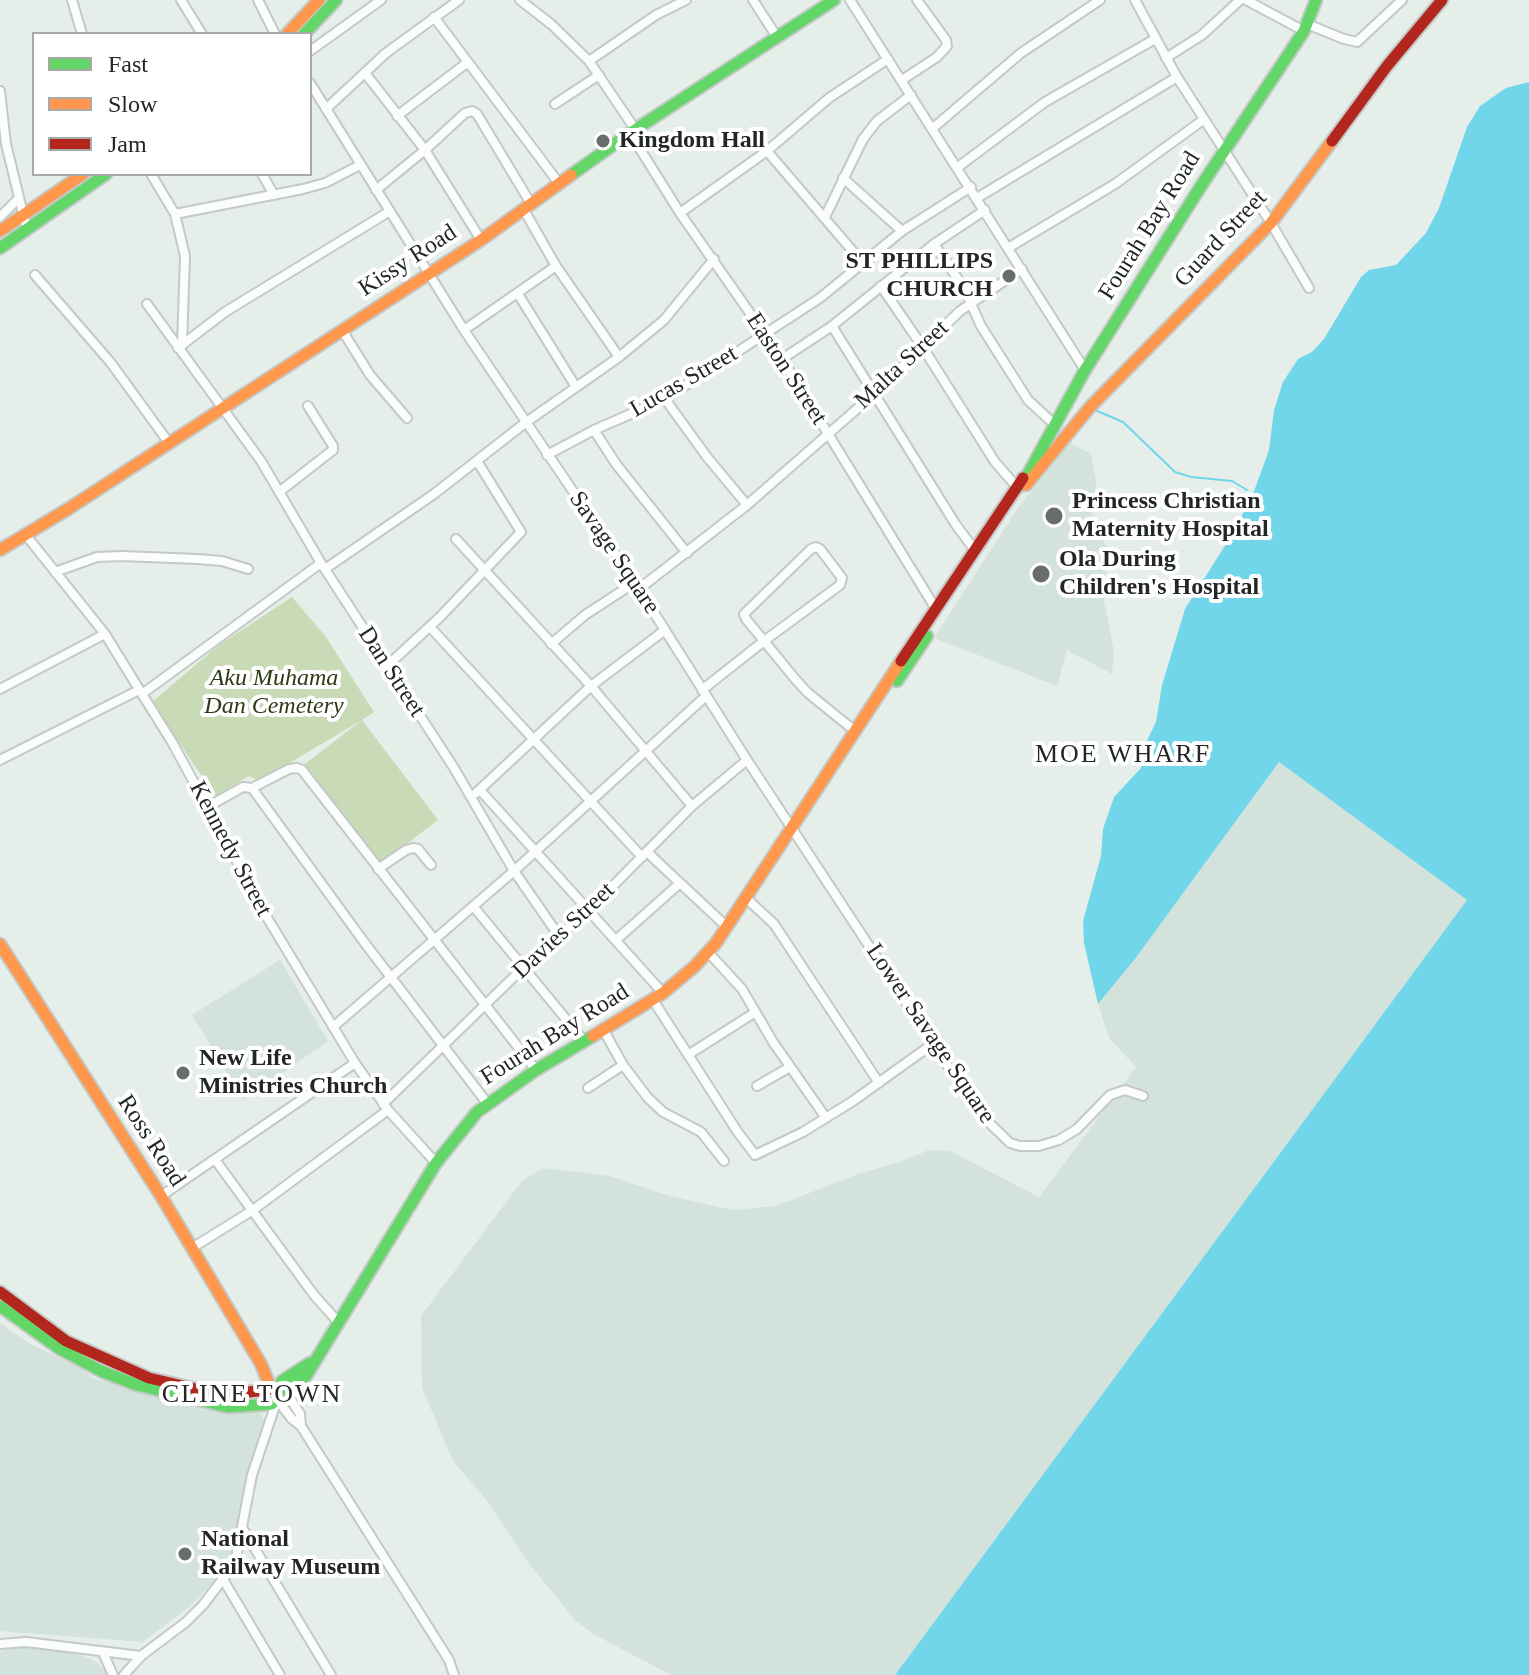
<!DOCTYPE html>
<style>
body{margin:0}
#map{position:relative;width:1529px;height:1675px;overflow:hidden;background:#e6eeea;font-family:Georgia,serif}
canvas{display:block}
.legend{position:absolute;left:32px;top:32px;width:280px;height:144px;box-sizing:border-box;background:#fff;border:2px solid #a7a9a8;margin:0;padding:10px 14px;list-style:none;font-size:24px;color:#222725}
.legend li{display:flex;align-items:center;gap:16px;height:40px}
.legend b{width:40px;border:2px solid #a7a9a8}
</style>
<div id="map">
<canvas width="1529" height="1675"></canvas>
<ul class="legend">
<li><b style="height:10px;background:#63d668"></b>Fast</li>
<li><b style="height:10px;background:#ff974d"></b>Slow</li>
<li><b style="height:10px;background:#b3261e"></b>Jam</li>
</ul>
</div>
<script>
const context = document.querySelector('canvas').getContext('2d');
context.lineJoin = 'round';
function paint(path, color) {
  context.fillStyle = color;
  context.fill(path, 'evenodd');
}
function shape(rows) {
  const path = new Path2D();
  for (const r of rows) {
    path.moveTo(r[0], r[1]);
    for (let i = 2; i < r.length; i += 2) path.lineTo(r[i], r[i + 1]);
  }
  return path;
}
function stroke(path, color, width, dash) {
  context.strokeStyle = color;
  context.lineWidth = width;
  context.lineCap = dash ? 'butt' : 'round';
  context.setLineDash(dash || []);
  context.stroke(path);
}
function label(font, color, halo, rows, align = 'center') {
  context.font = font + ' Georgia,serif';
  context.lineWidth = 8;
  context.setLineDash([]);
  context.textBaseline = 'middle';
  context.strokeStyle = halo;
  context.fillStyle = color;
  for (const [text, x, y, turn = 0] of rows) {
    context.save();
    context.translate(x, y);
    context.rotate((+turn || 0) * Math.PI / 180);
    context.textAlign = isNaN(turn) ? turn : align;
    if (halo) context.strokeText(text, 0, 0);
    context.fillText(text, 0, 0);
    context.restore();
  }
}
const built = shape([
 [1070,443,1091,454,1096,481,1092,519,1107,547,1104,601,1114,651,1112,674,1067,650,1057,686,934,638,1018,508],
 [1279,762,1467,900,895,1675,671,1675,595,1635,576,1621,526,1560,489,1503,453,1461,422,1388,421,1316,522,1181,543,1168,610,1176,673,1197,733,1210,776,1206,858,1174,897,1163,929,1150,950,1151,1039,1197,1136,1067,1109,1038,1098,1004,1135,959],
 [280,960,328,1041,244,1100,192,1015],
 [0,1323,30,1344,85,1370,93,1379,113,1382,133,1391,191,1403,205,1410,256,1411,262,1415,265,1429,243,1497,239,1545,233,1557,225,1558,228,1567,190,1606,143,1642,0,1631],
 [17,1644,50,1647,75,1653,95,1661,110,1675,0,1675,0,1652]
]);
const green = shape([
 [292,597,326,637,374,712,362,720,438,820,376,867,301,767,362,720,259,781,249,776,215,796,152,702,219,645]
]);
const water = shape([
 [1529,82,1529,1675,895,1675,1467,900,1279,762,1135,959,1098,1004,1084,943,1083,921,1101,856,1103,829,1114,797,1141,768,1141,753,1156,722,1162,685,1185,609,1233,533,1253,494,1269,450,1274,410,1283,382,1298,359,1312,352,1324,339,1361,277,1369,270,1396,265,1426,233,1439,208,1467,127,1480,106,1506,88]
]);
const stream = shape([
 [1095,410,1123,422,1175,472,1191,477,1232,481,1247,490]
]);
const street = shape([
 [72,0,82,34],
 [181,0,202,34],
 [258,0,275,34],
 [520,0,551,24,589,61,635,129],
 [753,0,777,37],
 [850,0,1085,370],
 [1135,0,1177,77,1271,223,1309,288],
 [1246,0,1304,31],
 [434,17,558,182],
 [1307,24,1344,39,1357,42,1402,0],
 [310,51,381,0],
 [1166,58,1202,35,1240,0],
 [589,61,656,15,686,0],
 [365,73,425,150,481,240],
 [902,80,937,57,947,46,946,40,917,0],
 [310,83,464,330,639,589,747,760,978,1112,1010,1143,1020,1146,1039,1146,1059,1140,1077,1129,1110,1095,1125,1090,1143,1096],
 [0,91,6,144,27,230],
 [555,104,599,75],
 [326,109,386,53,459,0],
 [397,116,468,62],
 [933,128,1021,53,1100,0],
 [630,133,680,213,782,359,936,609],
 [767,151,862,262],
 [958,167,1045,102,1155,39],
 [151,174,175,214,185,256,182,345],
 [262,174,274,195],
 [843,178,902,231],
 [376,190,425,150,465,113,472,111,477,114,531,204],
 [977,198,1177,77],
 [524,210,556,266,619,357],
 [680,213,767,151,829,98,888,59],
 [175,214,303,189,325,183,360,165],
 [0,217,18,199],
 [825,217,863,139,877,121,911,95],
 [934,244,964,288,981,326,1028,400,1054,424],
 [1008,248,1115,184,1203,120],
 [35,275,111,363,169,443],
 [881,286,922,346,995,462,1016,486],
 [518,294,576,387],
 [147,304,261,461,321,563,454,768,514,871,559,936],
 [832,326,956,525,974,549],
 [342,330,370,375,407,418],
 [464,330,556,266],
 [178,348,225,312,390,211],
 [782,359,832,326,934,244,985,210],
 [665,399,707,457,747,505],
 [594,430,616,464,687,553],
 [547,455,594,430,665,399,820,298,902,231,971,187],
 [279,492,333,450,333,446,308,406],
 [25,534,105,634,142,694,172,742,268,919,355,1063,388,1110,436,1163],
 [456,539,591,686,692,806],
 [325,569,434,494,525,423,619,357,664,320,714,259],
 [55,572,97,557,122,556,197,559,222,561,248,569],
 [639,589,747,505,874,394,960,311,1022,269],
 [430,627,642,857],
 [551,644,585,615,634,583],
 [387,666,440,617,521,532,477,461],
 [0,689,105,634],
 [702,690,764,641,840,585,842,578,820,549,816,547,811,549,744,614,746,619,764,641,796,680,808,693,855,731],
 [142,694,321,563],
 [0,760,139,690],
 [252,788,364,942,487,1103],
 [480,790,663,993],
 [476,793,591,686,665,630],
 [207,807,243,787,252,788,289,769,297,768,302,770,536,1070],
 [647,852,727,927],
 [378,869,406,850,413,848,418,849,431,865],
 [746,898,774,924,879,1083],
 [473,906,584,1041],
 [616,940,679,884],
 [708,952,742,989,773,1042,826,1118],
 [653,1000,737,1131,755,1155,803,1132,853,1101,934,1043],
 [333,1027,514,871,706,696],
 [603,1029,623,1065,648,1098,663,1112,701,1132,724,1161],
 [688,1055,754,1013],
 [757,1086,790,1067],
 [588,1088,623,1065],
 [383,1104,522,969,589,910,692,806,747,760],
 [216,1161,314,1295,339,1323],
 [161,1196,355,1063],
 [192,1248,253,1210,388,1110],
 [288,1395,300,1414,301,1426],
 [279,1402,292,1419,301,1426,449,1660,454,1675],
 [243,1529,331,1675],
 [224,1581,280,1675],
 [0,1644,26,1642,141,1656],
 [103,1653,113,1675],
 [124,1675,141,1656,186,1622,203,1605,235,1563,252,1475,276,1403]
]);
const fast = shape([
 [304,34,336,0],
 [571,175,630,133,834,0],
 [0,248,106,174],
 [1022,485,1085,370,1201,186,1304,31,1316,0],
 [897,681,927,636],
 [0,1306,60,1349,101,1371,137,1385,228,1407,272,1404],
 [282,1381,310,1363],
 [288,1392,306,1376,436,1163,477,1112,536,1070,593,1036]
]);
const slow = shape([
 [287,34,319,0],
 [0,231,83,174],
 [1026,485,1090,407,1271,223,1332,141],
 [0,550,68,509,481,240,571,175],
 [0,944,161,1196,261,1364,269,1384],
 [593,1036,663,993,695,966,716,943,901,661]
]);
const jam = shape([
 [1332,141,1387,66,1442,0],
 [901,661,1023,478],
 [0,1292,66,1341,149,1378,221,1395,267,1390]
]);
const markers = [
 [603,141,8,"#676d6a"],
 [1009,276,8,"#676d6a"],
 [1054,516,10,"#676d6a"],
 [1041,574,10,"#676d6a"],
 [183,1073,8,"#676d6a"],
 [185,1554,8,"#676d6a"]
];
const poiNames = [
 ["Kingdom Hall",619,141],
 ["ST PHILLIPS",993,262,"right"],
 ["CHURCH",993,290,"right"],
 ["Princess Christian",1072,502],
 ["Maternity Hospital",1072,530],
 ["Ola During",1059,560],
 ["Children's Hospital",1059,588],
 ["New Life",199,1059],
 ["Ministries Church",199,1087],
 ["National",201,1540],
 ["Railway Museum",201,1568]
];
const streetNames = [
 ["Fourah Bay Road",1150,226,-58],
 ["Guard Street",1221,239,-47],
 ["Kissy Road",408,261,-33],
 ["Malta Street",902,365,-43],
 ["Easton Street",786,369,57],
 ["Lucas Street",684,382,-30],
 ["Savage Square",614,553,56],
 ["Dan Street",391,672,57],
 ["Kennedy Street",230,849,62],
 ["Davies Street",564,931,-43],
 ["Lower Savage Square",930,1034,56],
 ["Fourah Bay Road",555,1035,-32],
 ["Ross Road",151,1141,57]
];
const parkNames = [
 ["Aku Muhama",274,679],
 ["Dan Cemetery",274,707]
];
const neighbourhoodNames = [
 ["MOE WHARF",1123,755],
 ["CLINE TOWN",252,1395]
];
paint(built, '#d3e2db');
paint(green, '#c9dbb6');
paint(water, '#72d6eb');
stroke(stream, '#72d6eb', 2);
stroke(street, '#c3c9c6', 12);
stroke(fast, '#c3c9c6', 15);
stroke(slow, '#c3c9c6', 15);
stroke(jam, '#c3c9c6', 15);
stroke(street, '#fbfcfc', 8);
stroke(fast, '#63d668', 11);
stroke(slow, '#ff974d', 11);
stroke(jam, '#b3261e', 11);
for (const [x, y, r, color] of markers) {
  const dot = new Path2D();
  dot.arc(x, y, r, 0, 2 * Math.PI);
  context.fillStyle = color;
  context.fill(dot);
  stroke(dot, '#fff', 3);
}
label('bold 24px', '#222725', '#fff', poiNames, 'left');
label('24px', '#222725', '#fff', streetNames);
label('italic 24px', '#2d3a15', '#fff', parkNames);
context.letterSpacing = '2px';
label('26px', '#222725', '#fff', neighbourhoodNames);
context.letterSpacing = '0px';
</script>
